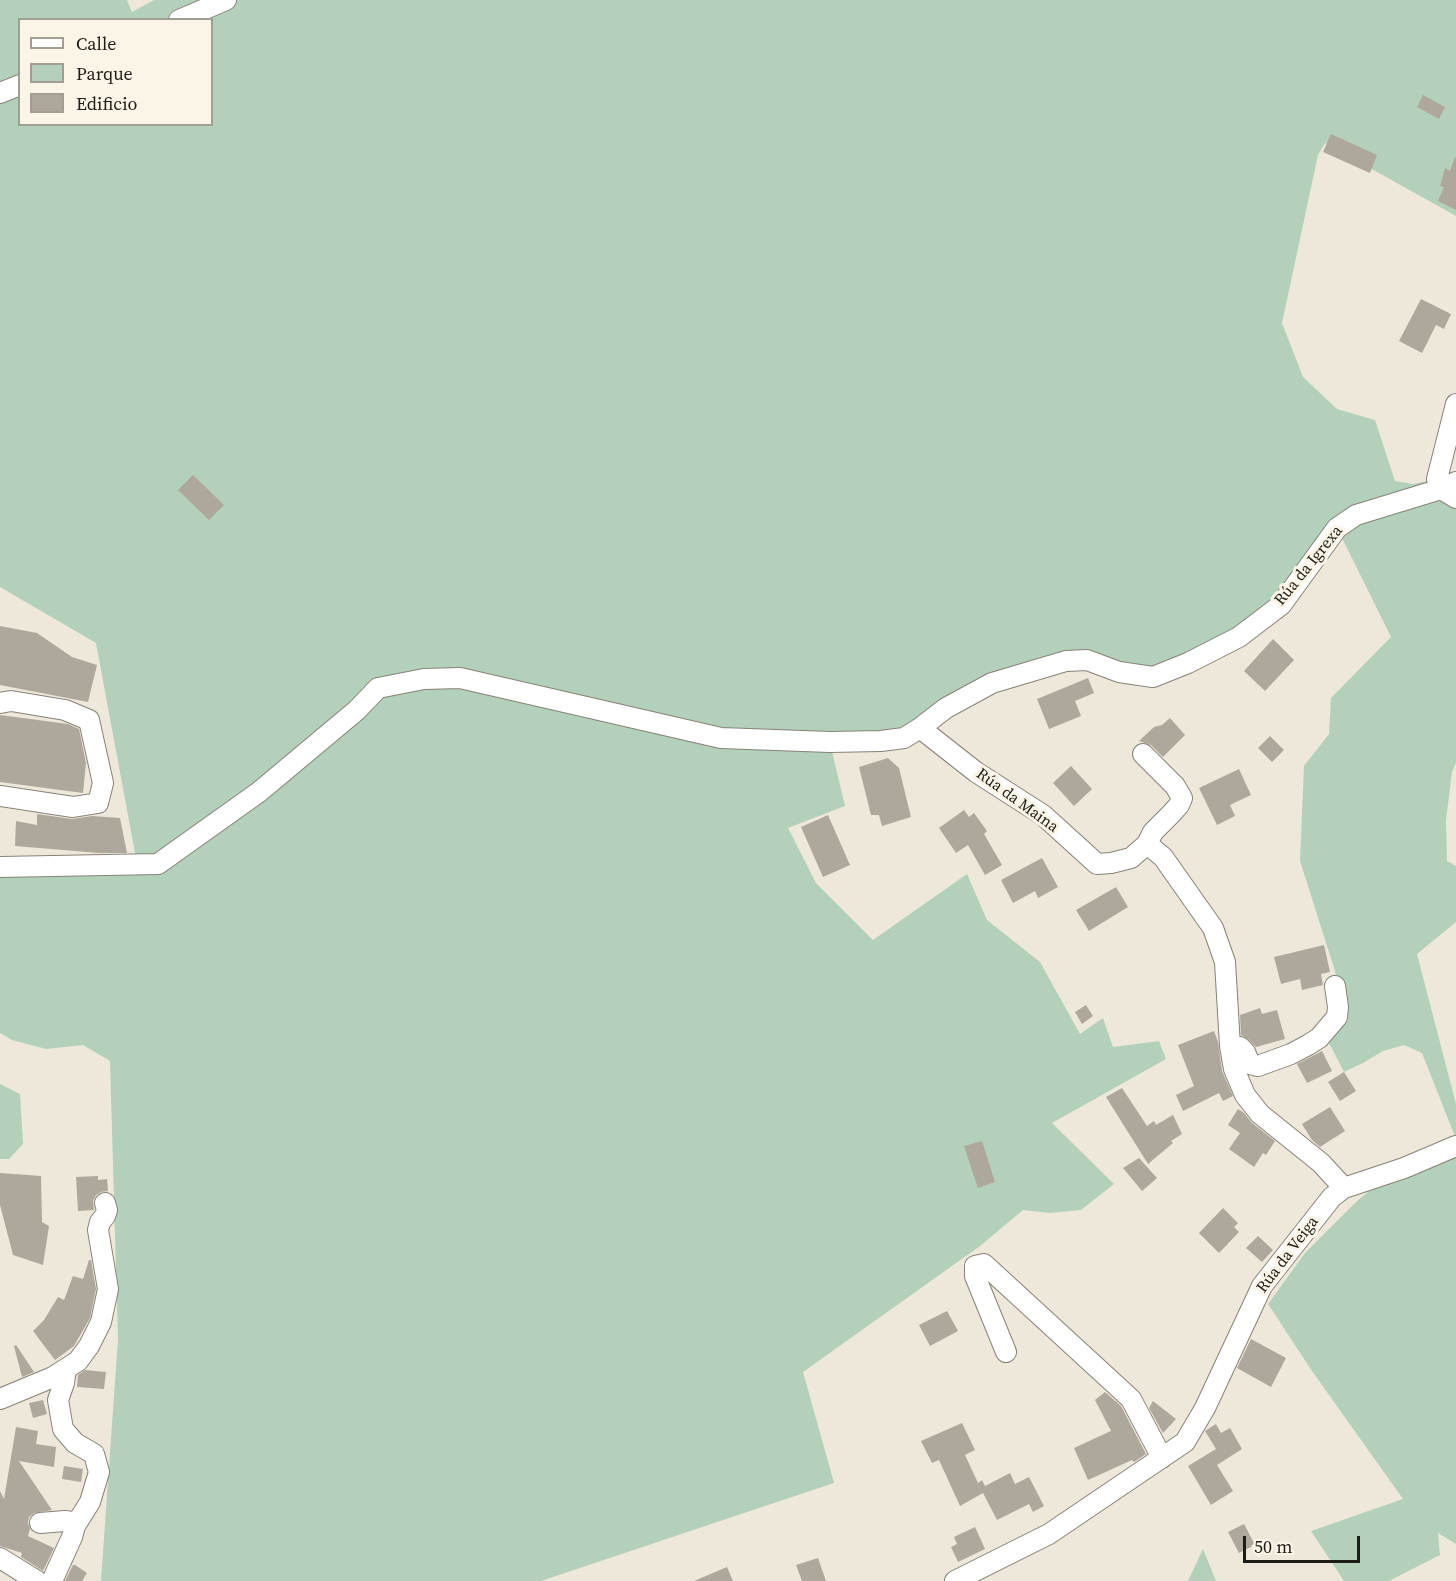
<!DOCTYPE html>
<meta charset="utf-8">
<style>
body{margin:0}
#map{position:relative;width:1456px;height:1581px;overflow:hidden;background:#eee8db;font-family:"Source Serif 4",serif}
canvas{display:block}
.legend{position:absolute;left:18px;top:18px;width:195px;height:108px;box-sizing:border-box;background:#fbf5e8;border:2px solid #a39e94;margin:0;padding:8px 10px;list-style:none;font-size:18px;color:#1e1c17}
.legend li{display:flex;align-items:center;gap:12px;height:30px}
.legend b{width:30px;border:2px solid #a39e94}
.scale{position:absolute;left:1243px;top:1536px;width:117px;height:27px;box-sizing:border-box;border:3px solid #1e1c17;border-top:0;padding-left:8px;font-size:18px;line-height:21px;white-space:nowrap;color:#1e1c17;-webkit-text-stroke:4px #fbf5e8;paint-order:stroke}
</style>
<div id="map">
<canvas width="1456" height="1581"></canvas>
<ul class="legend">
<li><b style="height:8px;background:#fff"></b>Calle</li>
<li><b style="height:16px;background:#b3d1ba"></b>Parque</li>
<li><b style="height:16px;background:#aea89c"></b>Edificio</li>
</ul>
<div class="scale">50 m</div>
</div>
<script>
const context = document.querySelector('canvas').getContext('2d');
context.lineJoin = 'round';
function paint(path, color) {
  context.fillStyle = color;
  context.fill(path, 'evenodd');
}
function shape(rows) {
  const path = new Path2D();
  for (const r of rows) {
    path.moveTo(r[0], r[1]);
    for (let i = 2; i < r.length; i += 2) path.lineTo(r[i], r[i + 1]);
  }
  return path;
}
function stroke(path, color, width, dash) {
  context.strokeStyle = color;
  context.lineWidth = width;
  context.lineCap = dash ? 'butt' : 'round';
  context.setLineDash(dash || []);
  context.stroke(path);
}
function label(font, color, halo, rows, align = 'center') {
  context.font = font + ' "Source Serif 4",serif';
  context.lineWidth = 6;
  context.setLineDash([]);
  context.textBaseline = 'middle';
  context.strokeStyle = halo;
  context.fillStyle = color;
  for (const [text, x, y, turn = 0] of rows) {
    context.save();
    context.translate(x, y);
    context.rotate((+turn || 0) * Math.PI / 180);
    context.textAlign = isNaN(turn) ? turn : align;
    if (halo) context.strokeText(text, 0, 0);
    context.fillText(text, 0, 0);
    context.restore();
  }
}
const green = shape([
 [0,0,127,0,132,12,154,0,1456,0,1456,216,1325,143,1318,155,1282,323,1303,377,1337,409,1375,420,1395,481,1413,484,1437,479,1456,499,1456,763,1452,772,1446,820,1447,861,1456,866,1456,922,1417,954,1456,1104,1456,1139,1422,1053,1404,1045,1383,1051,1363,1063,1344,1072,1328,1041,1348,1020,1334,968,1300,861,1304,766,1329,734,1331,698,1391,637,1337,528,1281,605,1153,677,1087,660,992,683,904,738,830,743,845,806,788,828,816,883,873,940,967,874,987,920,1040,962,1080,1034,1103,1018,1113,1047,1159,1041,1166,1059,1052,1123,1114,1184,1081,1210,1050,1213,1023,1210,980,1246,803,1372,834,1483,541,1581,101,1581,118,1339,110,1061,83,1045,46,1049,12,1040,0,1033,0,867,137,864,96,643,0,587],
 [20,20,212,20,212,124,20,124],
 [0,1084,20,1094,23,1144,9,1159,0,1159],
 [1456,1146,1456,1544,1438,1533,1440,1555,1389,1581,1344,1581,1311,1531,1403,1499,1312,1371,1268,1304,1305,1253,1356,1202,1392,1172],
 [1203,1549,1216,1581,1188,1581]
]);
const building = shape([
 [1423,95,1445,107,1439,119,1417,107],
 [1331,134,1377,155,1370,173,1323,152],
 [1455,157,1456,158,1456,210,1438,201,1444,187,1440,186,1445,168,1450,171],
 [1421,299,1451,314,1444,329,1436,325,1422,353,1399,341],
 [193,475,224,505,209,520,178,490],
 [0,626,37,633,72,657,97,665,88,702,0,685],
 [1273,639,1294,660,1265,691,1244,671],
 [1088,678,1094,693,1075,701,1081,716,1049,729,1037,699],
 [0,715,68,724,79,729,86,763,83,793,0,782],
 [1170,718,1185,735,1163,757,1151,745,1139,741,1154,727,1162,725],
 [1270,736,1284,750,1272,762,1258,748],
 [888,758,899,768,911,817,882,826,879,815,871,815,859,767],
 [1071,766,1092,789,1074,806,1053,783],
 [1239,769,1251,795,1230,805,1235,816,1217,825,1199,788],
 [964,810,969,817,974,813,987,831,984,834,1002,865,985,875,968,845,956,853,939,828],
 [37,814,72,819,92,816,120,818,127,853,99,853,15,846,16,821,37,825],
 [828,815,850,865,823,877,801,827],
 [1042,858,1058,887,1038,898,1035,891,1013,903,1001,880],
 [1116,887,1128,907,1089,931,1076,910],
 [1324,945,1330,972,1321,974,1323,985,1302,990,1300,979,1281,984,1274,957],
 [1086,1005,1093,1016,1082,1024,1075,1012],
 [1260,1008,1262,1014,1277,1010,1285,1039,1256,1047,1248,1039,1241,1035,1240,1015],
 [1214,1031,1218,1042,1222,1071,1233,1096,1223,1101,1219,1093,1183,1111,1176,1095,1194,1086,1178,1045],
 [1322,1051,1332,1071,1307,1083,1297,1064],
 [1344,1072,1356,1091,1340,1101,1328,1082],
 [1122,1088,1147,1126,1154,1121,1156,1125,1173,1115,1182,1134,1171,1141,1173,1143,1148,1164,1106,1097],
 [1330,1107,1345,1131,1320,1147,1312,1140,1302,1124],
 [1238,1109,1244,1113,1252,1123,1275,1141,1266,1155,1263,1153,1254,1167,1229,1149,1240,1133,1228,1125],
 [982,1141,995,1182,978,1188,964,1146],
 [1139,1158,1157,1178,1142,1191,1123,1168],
 [0,1173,41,1176,42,1222,49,1226,43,1265,13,1255,0,1205],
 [98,1176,98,1180,107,1179,108,1191,101,1192,96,1195,93,1201,94,1210,78,1211,76,1177],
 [1223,1208,1238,1223,1234,1227,1239,1232,1219,1253,1199,1233],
 [1258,1236,1273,1250,1262,1262,1246,1248],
 [89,1260,91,1260,96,1289,90,1318,74,1346,55,1360,33,1331,44,1320,58,1297,64,1300,73,1276,83,1279],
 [947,1311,958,1331,930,1346,919,1325],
 [1251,1339,1286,1358,1271,1387,1237,1368],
 [16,1345,34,1372,22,1377,14,1346],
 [85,1370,106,1372,104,1389,77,1387,78,1375],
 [1105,1392,1121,1406,1146,1454,1134,1462,1132,1460,1088,1480,1074,1448,1111,1431,1095,1400],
 [43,1400,47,1414,33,1418,29,1403],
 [1153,1401,1176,1419,1163,1433,1149,1408],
 [962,1423,975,1450,965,1455,978,1483,982,1480,985,1486,1010,1473,1015,1484,1029,1477,1044,1506,1033,1512,1029,1504,997,1520,983,1493,960,1506,939,1460,932,1463,921,1441],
 [1216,1424,1221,1433,1230,1428,1242,1449,1217,1465,1233,1491,1211,1505,1188,1466,1216,1449,1205,1431],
 [16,1427,38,1431,36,1444,56,1447,54,1467,19,1461,52,1510,34,1513,29,1517,28,1523,30,1529,28,1536,54,1548,43,1571,21,1557,22,1553,0,1546,0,1491,4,1499],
 [64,1466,83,1469,81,1482,62,1479],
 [1244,1524,1255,1545,1239,1553,1228,1532],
 [975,1527,985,1549,958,1562,951,1547,957,1544,954,1537],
 [818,1558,826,1581,802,1581,796,1565],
 [73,1565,75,1565,87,1573,82,1581,65,1581],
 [727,1567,733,1581,694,1581]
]);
const minor = shape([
 [179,20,226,0],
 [0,93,20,85],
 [1456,404,1437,479,1441,489,1456,482],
 [0,703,11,701,65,710,89,720,103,783,98,803,73,807,0,796],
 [920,728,976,772,1043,815,1097,864,1111,863,1131,858,1147,844,1163,857,1213,928,1225,962,1230,1046,1234,1069,1245,1095,1260,1114,1321,1163,1344,1188],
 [1143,754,1175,786,1182,798,1179,805,1172,813,1153,832,1147,844],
 [0,867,158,864,259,792,357,710,378,688,424,679,460,678,721,738,830,742,881,741,904,738,920,728,946,708,992,683,1066,661,1087,660,1119,672,1153,677,1188,663,1239,637,1281,605,1337,528,1356,515,1441,489,1456,498],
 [1230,1046,1240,1047,1245,1052,1250,1064,1258,1066,1291,1054,1308,1045,1319,1038,1337,1017,1338,1007,1335,986],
 [1006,1352,975,1276,975,1266,984,1264,1131,1399,1162,1458],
 [0,1399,53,1377,78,1361,89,1346,101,1322,108,1289,98,1230,100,1222,105,1216,107,1210,105,1203],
 [40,1523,65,1521,72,1522,75,1526],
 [0,1558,37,1581],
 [52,1581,72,1537,75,1526,90,1502,99,1472,94,1454,75,1443,63,1429,58,1400,64,1383,66,1369],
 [955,1581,1049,1534,1185,1442,1205,1408,1262,1286,1332,1197,1344,1188,1404,1168,1456,1146]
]);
const streetNames = [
 ["Rúa da Igrexa",1309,566,-51],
 ["Rúa da Maina",1017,801,36],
 ["Rúa da Veiga",1288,1255,-53]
];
paint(green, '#b3d1ba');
paint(building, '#aea89c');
stroke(minor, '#878277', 22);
stroke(minor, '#fff', 20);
label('16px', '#1e1c17', '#fbf5e8', streetNames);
</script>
